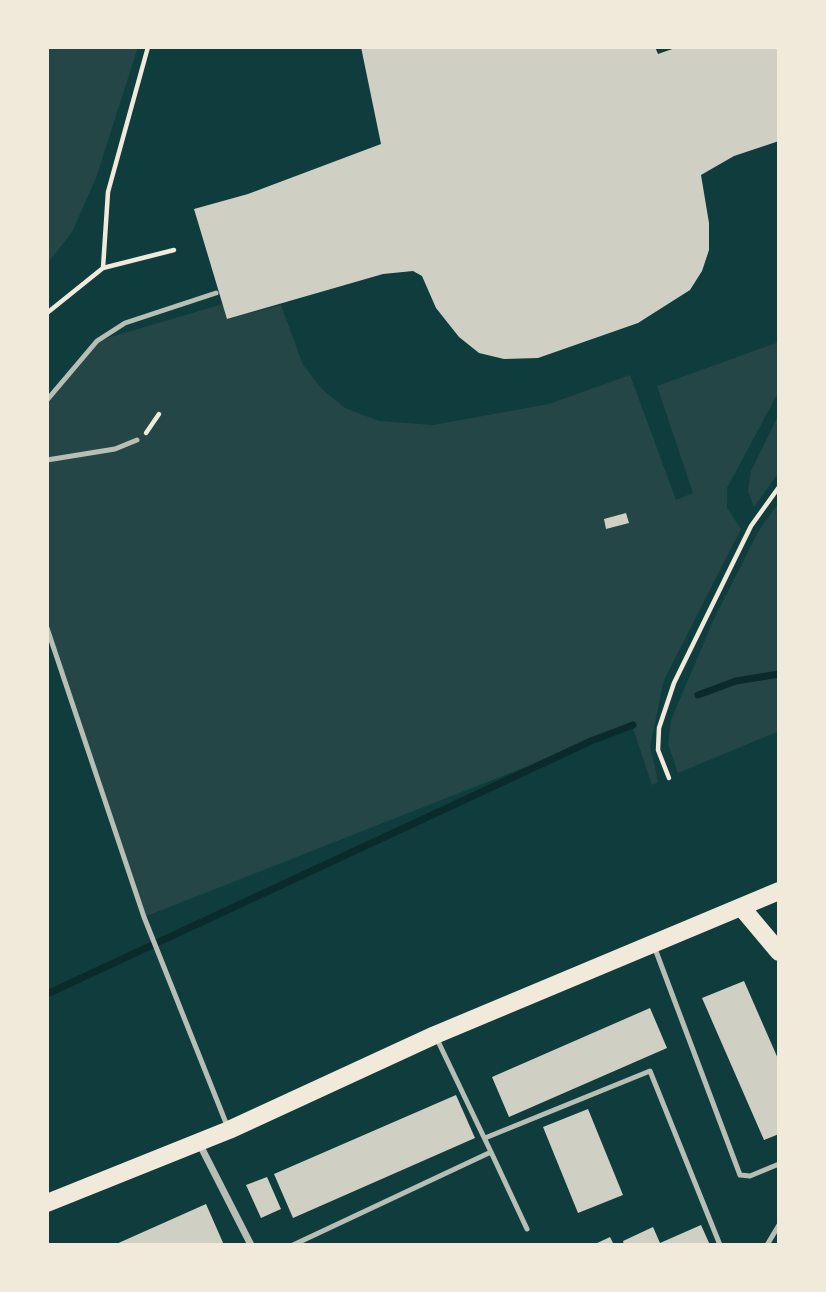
<!DOCTYPE html>
<style>
body{margin:0}
#map{position:relative;width:826px;height:1292px;overflow:hidden;background:#0f3d3e;font-family:"PT Sans",sans-serif}
canvas{display:block}
.frame{position:absolute;inset:0;border:49px solid #f1e9da;pointer-events:none}
</style>
<div id="map">
<canvas width="826" height="1292"></canvas>
<div class="frame"></div>
</div>
<script>
const context = document.querySelector('canvas').getContext('2d');
context.lineJoin = 'round';
function paint(path, color) {
  context.fillStyle = color;
  context.fill(path, 'evenodd');
}
function shape(rows) {
  const path = new Path2D();
  for (const r of rows) {
    path.moveTo(r[0], r[1]);
    for (let i = 2; i < r.length; i += 2) path.lineTo(r[i], r[i + 1]);
  }
  return path;
}
function stroke(path, color, width, dash) {
  context.strokeStyle = color;
  context.lineWidth = width;
  context.lineCap = dash ? 'butt' : 'round';
  context.setLineDash(dash || []);
  context.stroke(path);
}
const green = shape([
 [47,47,138,47,96,178,72,232,47,264],
 [223,304,228,319,281,305,303,365,323,390,345,408,379,421,433,425,549,404,630,375,676,500,693,493,657,386,779,342,779,391,727,488,727,508,741,529,664,680,650,746,658,782,652,785,632,725,144,917,47,628,47,400,97,341],
 [779,414,779,472,754,507,748,491,751,471],
 [779,502,779,731,678,773,668,744,671,720,713,621,758,532]
]);
const stream = shape([
 [698,695,736,681,779,674],
 [47,994,591,741,633,725]
]);
const building = shape([
 [361,47,655,47,658,54,678,47,779,47,779,141,734,156,701,175,709,223,709,250,702,271,690,290,638,323,538,358,504,359,479,353,459,337,436,308,422,276,413,271,383,274,227,319,194,209,248,194,381,144],
 [626,513,629,523,606,529,604,519],
 [744,981,779,1061,779,1134,764,1140,702,998],
 [650,1008,667,1048,509,1117,492,1077],
 [456,1095,475,1138,293,1218,274,1174],
 [588,1109,623,1195,578,1213,543,1127],
 [267,1177,281,1209,261,1218,246,1185],
 [206,1204,224,1245,114,1245],
 [701,1225,710,1245,624,1245,623,1241,653,1227,660,1243],
 [610,1237,614,1245,593,1245]
]);
const path = shape([
 [103,268,174,250],
 [47,313,103,268,108,192,148,47],
 [146,433,159,414],
 [669,778,658,750,659,728,674,683,751,526,779,487]
]);
const service = shape([
 [47,400,97,341,125,323,216,293],
 [47,460,115,449,137,440],
 [47,628,144,917,228,1128],
 [654,946,740,1175,750,1176,779,1164],
 [485,1138,650,1071,720,1245],
 [491,1152,527,1229],
 [293,1245,491,1152,436,1037],
 [767,1245,779,1225]
]);
const minor = shape([
 [199,1143,251,1245]
]);
const primary = shape([
 [742,908,779,952],
 [47,1203,229,1130,435,1035,779,891]
]);
paint(green, '#244646');
stroke(stream, '#0a2a2b', 7);
paint(building, '#cfcfc3');
stroke(path, '#f1e9da', 4.5);
stroke(service, '#b8beb3', 5);
stroke(minor, '#b8beb3', 7);
stroke(primary, '#f1e9da', 18);
</script>
